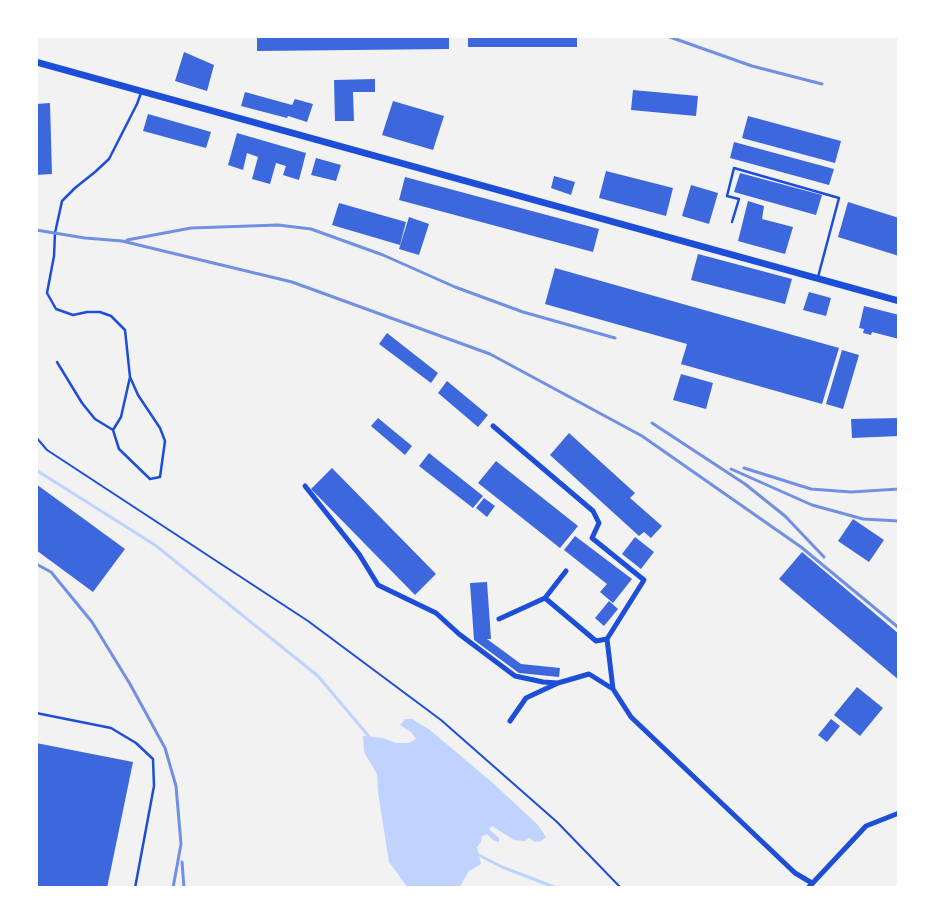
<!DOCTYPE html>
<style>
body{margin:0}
#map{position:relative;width:935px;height:924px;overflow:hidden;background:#f2f2f2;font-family:Manrope,sans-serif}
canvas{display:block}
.frame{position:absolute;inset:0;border:38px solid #fff;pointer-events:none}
</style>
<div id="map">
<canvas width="935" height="924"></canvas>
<div class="frame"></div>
</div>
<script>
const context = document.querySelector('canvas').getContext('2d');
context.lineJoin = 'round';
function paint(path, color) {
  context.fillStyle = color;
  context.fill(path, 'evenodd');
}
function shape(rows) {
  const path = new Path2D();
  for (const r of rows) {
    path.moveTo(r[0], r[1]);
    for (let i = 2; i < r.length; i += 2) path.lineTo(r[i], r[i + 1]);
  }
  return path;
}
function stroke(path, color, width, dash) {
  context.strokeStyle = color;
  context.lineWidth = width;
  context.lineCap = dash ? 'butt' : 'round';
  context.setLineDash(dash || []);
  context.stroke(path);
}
const water = shape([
 [405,719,412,719,430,730,494,784,538,825,546,837,541,841,535,842,529,838,525,841,514,840,492,826,489,829,499,838,499,842,493,840,487,834,482,836,481,842,477,847,481,864,469,871,459,888,408,888,389,862,378,792,377,774,364,752,363,736,383,738,396,743,409,743,416,739,411,732,400,725]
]);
const stream = shape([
 [36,470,155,545,318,676,371,739],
 [475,853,502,867,557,888]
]);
const building = shape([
 [257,36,449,36,449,49,257,51],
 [468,36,577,36,577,47,468,47],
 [184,52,214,65,207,91,175,81],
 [375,79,375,92,353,92,354,121,335,121,334,80],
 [633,90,698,96,696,116,631,110],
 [245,92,292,105,295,99,313,104,307,122,288,116,287,118,241,106],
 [393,101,444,116,433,150,382,135],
 [50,103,52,174,36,175,36,104],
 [148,114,211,132,206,148,143,131],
 [748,116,841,141,835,163,742,138],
 [237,133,306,153,299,180,283,175,286,166,276,163,270,184,252,179,258,157,247,153,243,170,228,165],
 [734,142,834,169,829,185,730,158],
 [316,158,341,165,336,181,311,175],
 [606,171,673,188,666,216,599,198],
 [740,173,822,195,816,215,734,192],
 [554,176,575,182,571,195,551,188],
 [405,177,599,229,593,252,399,200],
 [691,185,718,193,709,224,682,216],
 [748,201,764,206,762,219,793,227,785,254,738,241],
 [848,202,899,218,899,256,838,237],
 [339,203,406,222,400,245,332,225],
 [409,217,429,224,419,255,399,249],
 [698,254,792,279,785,304,691,280],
 [555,268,839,348,822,404,681,364,687,344,545,304],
 [809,292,831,298,826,316,803,310],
 [864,306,899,315,899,339,872,332,871,335,863,333,864,329,859,328],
 [387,333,438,373,431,383,379,344],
 [842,350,859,355,843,409,826,404],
 [681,374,713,383,706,409,673,400],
 [447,381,488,415,478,427,438,393],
 [378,418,412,446,405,455,371,426],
 [899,418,899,436,852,438,851,419],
 [569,433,635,493,630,498,662,526,651,538,644,532,639,536,550,455],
 [429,453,483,496,473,508,419,466],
 [496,461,578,526,560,548,478,483],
 [332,468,436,574,415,595,311,489],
 [36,484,125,549,93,592,36,550],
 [484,498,495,506,487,517,476,508],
 [853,519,884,540,869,562,838,541],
 [575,536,632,579,613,603,600,592,607,584,564,550],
 [635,537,654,552,641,569,622,554],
 [802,552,899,634,899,680,779,579],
 [487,582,491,639,487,639,521,664,560,668,559,677,519,673,474,640,470,583],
 [609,601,618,609,604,626,595,618],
 [857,687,883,708,860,736,834,715],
 [831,719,840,726,827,742,818,735],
 [36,743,133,762,107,888,36,888]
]);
const path = shape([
 [36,437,47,450,308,621,441,720,557,822,621,888]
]);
const service = shape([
 [732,222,739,199,727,196,734,168,839,198,818,277],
 [57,362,82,403,95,419,113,430,119,449,150,479,160,477,165,441,160,428,138,395,130,377,125,330,111,316,100,312,87,312,73,315,56,309,47,293,54,256,55,233,62,201,75,188,95,172,109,159,137,104,141,93],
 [113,430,121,417,130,377],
 [36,713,111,728,136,743,153,759,154,786,135,888]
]);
const minor = shape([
 [493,426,593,511,599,523,592,538,644,580,607,639,613,689,631,717,795,873,812,883],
 [305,486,359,554,378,585,436,613,459,634,515,676,543,682,558,683],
 [545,598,566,571],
 [499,619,545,598,596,641,607,639],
 [510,721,526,698,558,683,589,674,613,689],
 [808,888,866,826,899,813]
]);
const tertiary = shape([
 [36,62,899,301]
]);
const rail = shape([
 [667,36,752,66,822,84],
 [36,230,85,238,122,241,292,282,490,354,642,436,801,547,899,628],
 [127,240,191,228,278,225,311,229,383,255,455,287,523,312,615,338],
 [652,423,745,484,785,516,824,557],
 [744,468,811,489,851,492,899,489],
 [731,469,812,505,863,519,899,521],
 [36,564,51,572,92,622,130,684,165,748,176,786,181,844,173,888],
 [182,862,184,888]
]);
paint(water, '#bfd3fe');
stroke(stream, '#bfd3fe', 3);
paint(building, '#3d67dc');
stroke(path, '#1d4ed8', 2);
stroke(service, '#1d4ed8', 2.5);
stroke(minor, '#1d4ed8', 5);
stroke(tertiary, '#1d4ed8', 7);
stroke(rail, '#7290e2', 3);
</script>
